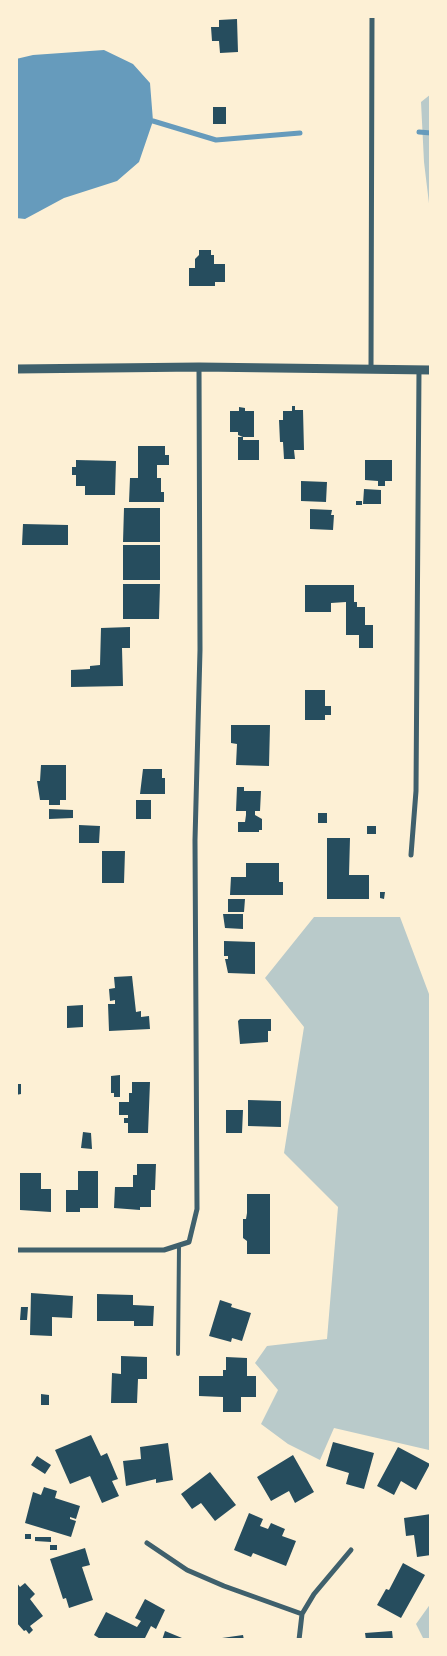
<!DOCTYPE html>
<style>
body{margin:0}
#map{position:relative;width:447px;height:1656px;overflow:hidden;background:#fdf0d5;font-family:"Nunito Sans",sans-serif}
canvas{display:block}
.frame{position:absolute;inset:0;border:18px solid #fdf0d5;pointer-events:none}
</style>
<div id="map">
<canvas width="447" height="1656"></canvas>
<div class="frame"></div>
</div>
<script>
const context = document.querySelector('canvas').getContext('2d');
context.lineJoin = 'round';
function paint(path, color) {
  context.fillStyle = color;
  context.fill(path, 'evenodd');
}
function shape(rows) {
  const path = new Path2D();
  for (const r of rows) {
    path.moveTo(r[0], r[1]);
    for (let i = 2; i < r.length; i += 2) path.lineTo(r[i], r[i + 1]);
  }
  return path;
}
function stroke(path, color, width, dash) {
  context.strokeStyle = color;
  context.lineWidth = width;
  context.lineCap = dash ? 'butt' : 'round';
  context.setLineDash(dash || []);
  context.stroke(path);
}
const green = shape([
 [431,94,431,220,424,162,421,102],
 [314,917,400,917,429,994,431,1453,429,1450,334,1428,320,1460,288,1444,261,1424,278,1390,255,1363,267,1346,327,1339,338,1207,284,1153,304,1027,265,978],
 [431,1603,431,1640,424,1640,416,1624]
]);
const water = shape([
 [104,50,133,64,150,83,153,121,139,162,117,181,64,198,25,219,16,218,16,59,33,55]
]);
const stream = shape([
 [153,121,216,140,300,133],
 [419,132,431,133]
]);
const building = shape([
 [237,19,238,52,220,53,219,41,212,41,211,27,219,27,219,20],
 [213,107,226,107,226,124,213,124],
 [199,250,211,250,211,255,214,255,214,264,225,264,225,282,215,282,215,286,189,286,189,268,195,268,195,259,199,255],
 [292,406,295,406,295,410,303,410,304,450,294,450,295,459,284,459,283,442,280,442,279,420,283,420,283,411,292,411],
 [239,407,245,408,245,411,254,411,254,437,243,437,238,435,238,432,230,432,230,411,239,411],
 [238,437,243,437,243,440,259,440,259,460,238,460],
 [138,446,165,446,165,455,169,455,169,465,157,465,157,478,161,478,161,492,164,492,164,502,129,502,130,478,138,478],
 [76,460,116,461,115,495,85,495,85,486,76,486,76,475,72,475,72,467,76,467],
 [365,460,392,460,392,481,385,481,385,486,378,486,378,481,365,480],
 [301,481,327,482,326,502,301,501],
 [364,489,381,490,381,504,363,504],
 [356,501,362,501,362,505,356,505],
 [124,508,160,508,160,542,123,542],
 [310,509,332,510,331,515,334,515,333,530,310,529],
 [23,524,68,525,68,545,22,545],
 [123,545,160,545,160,580,123,580],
 [123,584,160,584,159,619,123,619],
 [305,585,354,585,354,602,357,602,357,607,365,607,365,625,373,625,373,648,359,648,359,635,346,635,346,602,331,603,331,612,305,612],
 [130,627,130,648,122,648,123,686,71,687,71,670,90,669,90,666,100,665,101,628],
 [305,690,325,690,325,706,331,706,331,715,325,715,325,720,305,720],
 [231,725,270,725,269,766,236,765,237,744,231,743],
 [41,765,66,765,66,800,60,800,60,805,49,805,49,800,40,800,37,781,40,781],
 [143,769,162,769,162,778,165,778,165,794,140,794],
 [237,787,244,787,244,791,261,791,260,811,255,811,255,815,262,819,262,830,259,830,259,832,238,832,238,822,245,822,246,815,246,811,236,811],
 [136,800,151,800,151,819,136,819],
 [49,809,73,810,73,818,49,819],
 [318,813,327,813,327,823,318,823],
 [79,825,100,826,99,843,79,843],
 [367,826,376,826,376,834,367,834],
 [327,838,350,838,349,875,369,875,369,899,327,899],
 [102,851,125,851,124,883,102,883],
 [246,863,279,863,279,882,283,882,283,895,230,895,231,877,246,877],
 [380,892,385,892,384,899,380,898],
 [228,899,245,899,244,912,228,912],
 [223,914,243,914,243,929,225,928],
 [224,941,255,942,255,974,228,973,225,959,228,959,228,956,224,956],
 [132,976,136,1012,141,1011,141,1017,149,1016,150,1029,109,1031,108,1004,115,1004,115,1000,110,1001,109,989,115,988,114,977],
 [83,1005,83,1027,67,1028,67,1006],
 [240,1019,271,1019,271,1031,268,1031,268,1042,240,1044,238,1021],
 [120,1075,120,1097,114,1097,114,1093,111,1093,111,1076],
 [132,1082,150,1082,148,1133,128,1133,128,1123,124,1123,124,1118,128,1118,128,1115,119,1115,119,1102,129,1102,129,1093,132,1093],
 [16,1084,21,1084,21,1094,16,1095],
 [248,1100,281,1101,281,1127,248,1126],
 [226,1110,243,1110,242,1133,226,1133],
 [83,1132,91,1133,92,1149,81,1148],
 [137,1164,156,1164,155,1190,151,1190,151,1207,140,1207,140,1210,114,1208,115,1187,133,1187,133,1175,137,1175],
 [78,1171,98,1171,98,1208,80,1208,80,1212,66,1212,66,1190,78,1190],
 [20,1173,41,1173,41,1189,51,1189,51,1212,20,1210],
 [247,1194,270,1194,270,1254,247,1254,247,1241,243,1238,243,1219,246,1219,247,1213],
 [31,1293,73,1296,72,1318,52,1317,52,1336,30,1335],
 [97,1294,133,1295,133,1305,154,1306,153,1326,134,1326,134,1321,97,1321],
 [220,1300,232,1304,231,1307,251,1313,242,1341,232,1338,231,1342,209,1336],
 [21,1307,28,1307,27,1320,20,1320],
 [121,1356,147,1357,147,1379,138,1379,137,1403,111,1403,112,1373,121,1374],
 [226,1357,247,1358,247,1376,256,1376,256,1397,241,1397,241,1412,223,1412,223,1397,199,1396,199,1376,223,1376,223,1370,226,1370],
 [41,1394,49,1395,49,1405,41,1405],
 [91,1435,101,1456,107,1453,118,1479,112,1481,119,1496,102,1503,90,1476,70,1484,55,1450],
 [333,1442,374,1453,364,1489,346,1484,349,1473,326,1466],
 [168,1443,173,1480,156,1483,156,1479,126,1486,123,1461,141,1459,140,1447],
 [398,1447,430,1464,416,1490,401,1481,394,1495,377,1486],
 [293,1455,314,1492,295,1503,289,1491,271,1501,257,1477],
 [37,1456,51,1465,45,1474,31,1465],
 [210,1472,236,1505,215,1521,201,1503,192,1509,181,1494],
 [44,1487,57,1491,55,1498,80,1506,76,1519,70,1517,70,1519,76,1521,71,1537,25,1523,33,1492,41,1495],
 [249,1513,263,1519,260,1526,268,1529,271,1523,285,1529,282,1536,296,1541,286,1566,253,1553,251,1557,234,1550],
 [431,1514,431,1555,417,1557,414,1535,406,1536,404,1518],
 [25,1534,31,1534,31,1539,25,1539],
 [35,1537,51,1537,51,1542,35,1541],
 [50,1545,57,1545,57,1550,50,1550],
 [85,1548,90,1565,82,1567,93,1600,69,1608,66,1598,63,1599,50,1559],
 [403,1563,425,1575,401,1618,377,1605,386,1589,389,1590],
 [16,1582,20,1587,25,1583,35,1594,30,1599,43,1616,30,1626,33,1630,29,1634,26,1630,24,1631,16,1622],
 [145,1599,165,1610,156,1629,151,1626,144,1640,102,1640,94,1635,106,1612,137,1627,141,1621,135,1618],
 [165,1631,182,1638,181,1640,162,1640],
 [392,1631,393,1640,366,1640,365,1633],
 [243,1635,244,1640,222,1640,222,1638]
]);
const service = shape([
 [178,1354,179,1245]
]);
const minor = shape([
 [371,368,372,16],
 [411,855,416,791,419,370],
 [16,1250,164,1250,189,1242,197,1209,195,840,200,650,199,367],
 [147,1543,187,1570,224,1586,302,1614],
 [299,1640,302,1614,314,1594,351,1550]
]);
const tertiary = shape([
 [16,369,199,367,431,370]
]);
paint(green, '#b9caca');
paint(water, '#669bbc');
stroke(stream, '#669bbc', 5);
paint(building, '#264d5e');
stroke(service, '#3f606c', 4);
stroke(minor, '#3f606c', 5);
stroke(tertiary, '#3f606c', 9);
</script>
